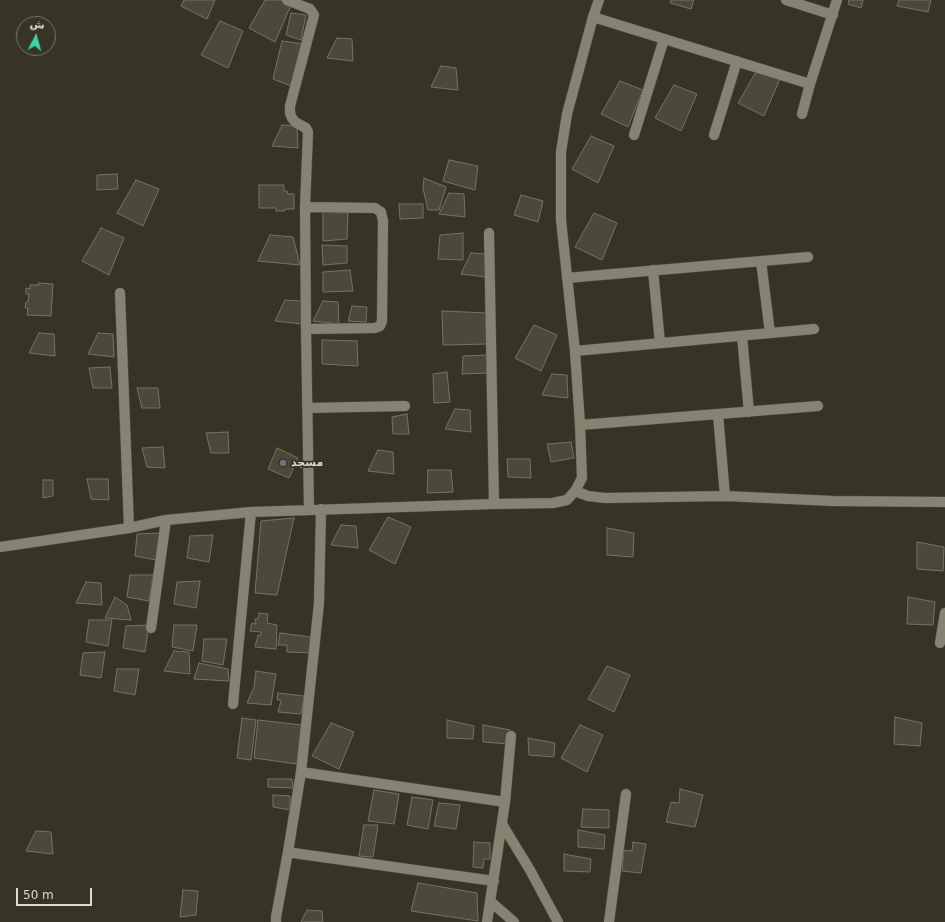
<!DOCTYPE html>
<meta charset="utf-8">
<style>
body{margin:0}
#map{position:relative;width:945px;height:922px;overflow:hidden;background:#373426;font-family:"DejaVu Sans","Noto Sans Arabic",sans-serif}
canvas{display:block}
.north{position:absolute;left:16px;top:16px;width:40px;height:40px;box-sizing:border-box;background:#373426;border:1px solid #79766b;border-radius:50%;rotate:6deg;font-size:11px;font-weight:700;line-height:16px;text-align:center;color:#dcdad2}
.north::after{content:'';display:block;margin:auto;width:14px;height:18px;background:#3bd4a4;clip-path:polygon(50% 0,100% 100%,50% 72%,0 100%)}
.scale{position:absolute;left:16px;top:888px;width:76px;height:18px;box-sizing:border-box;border:2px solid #dcdad2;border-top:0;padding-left:5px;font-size:12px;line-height:14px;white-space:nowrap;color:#dcdad2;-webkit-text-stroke:3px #373426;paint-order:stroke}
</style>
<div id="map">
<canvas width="945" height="922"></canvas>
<div class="north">ش</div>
<div class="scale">50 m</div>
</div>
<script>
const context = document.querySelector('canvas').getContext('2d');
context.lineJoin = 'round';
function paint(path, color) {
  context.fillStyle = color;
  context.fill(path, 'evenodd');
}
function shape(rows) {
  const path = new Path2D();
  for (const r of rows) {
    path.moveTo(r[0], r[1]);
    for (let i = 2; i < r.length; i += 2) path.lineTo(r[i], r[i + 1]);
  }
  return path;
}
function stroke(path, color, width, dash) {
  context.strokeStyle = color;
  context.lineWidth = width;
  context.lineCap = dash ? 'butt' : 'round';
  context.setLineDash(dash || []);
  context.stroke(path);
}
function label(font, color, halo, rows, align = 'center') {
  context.font = font + ' "DejaVu Sans","Noto Sans Arabic",sans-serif';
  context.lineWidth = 3.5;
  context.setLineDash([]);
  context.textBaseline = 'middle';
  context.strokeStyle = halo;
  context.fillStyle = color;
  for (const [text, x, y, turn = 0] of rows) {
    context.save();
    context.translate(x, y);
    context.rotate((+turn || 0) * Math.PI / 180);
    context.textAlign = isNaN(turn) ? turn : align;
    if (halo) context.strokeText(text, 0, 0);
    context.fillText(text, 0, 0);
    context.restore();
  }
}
const building = shape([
 [184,0,215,0,207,19,181,6,184,0],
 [265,0,280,0,291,5,275,42,249,28,265,0],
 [671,0,694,0,691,9,670,3,671,0],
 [849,0,863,0,861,8,848,4,849,0],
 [899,0,931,0,928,12,897,6,899,0],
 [291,13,306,15,301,40,286,35,291,13],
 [220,21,243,31,228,68,201,55,220,21],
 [337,38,352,39,353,61,327,58,337,38],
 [282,41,304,44,291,86,273,79,282,41],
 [441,66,456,68,458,90,431,87,441,66],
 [757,70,780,79,764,116,738,103,757,70],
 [620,81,643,90,628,127,601,114,620,81],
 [674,85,697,94,681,131,655,118,674,85],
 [282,125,297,126,298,148,272,146,282,125],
 [591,136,614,146,598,183,572,169,591,136],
 [449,160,478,166,475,190,443,181,449,160],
 [117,174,118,189,97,190,97,175,117,174],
 [424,178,446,187,439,210,428,210,423,188,424,178],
 [136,180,159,189,143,226,117,213,136,180],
 [259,185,284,185,284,191,287,191,288,194,294,194,294,209,285,209,285,211,276,211,276,208,259,208,259,185],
 [449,193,464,194,465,217,439,214,449,193],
 [521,195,543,201,538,222,514,215,521,195],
 [399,204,423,204,423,218,400,219,399,204],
 [323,212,348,213,347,239,323,241,323,212],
 [594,213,617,223,602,260,575,247,594,213],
 [101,228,124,238,109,275,82,261,101,228],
 [463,233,463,260,438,259,440,235,463,233],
 [270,235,293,237,300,265,258,261,270,235],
 [322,245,347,246,347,263,323,265,322,245],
 [471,253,486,254,487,277,461,274,471,253],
 [350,270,353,291,323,292,323,272,350,270],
 [39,283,53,284,51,316,27,315,28,308,25,308,26,302,28,302,29,294,26,294,26,288,30,289,30,285,39,285,39,283],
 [285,300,301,301,302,324,275,321,285,300],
 [323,301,338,302,339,324,313,321,323,301],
 [352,306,367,307,366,322,348,321,352,306],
 [442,311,488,313,487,344,443,345,442,311],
 [534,325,557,335,541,371,515,358,534,325],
 [39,333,54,334,55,356,29,353,39,333],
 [98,333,113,334,114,357,88,354,98,333],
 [322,340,357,341,358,366,322,364,322,340],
 [488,355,488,373,462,374,463,356,488,355],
 [110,367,112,388,93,388,89,368,110,367],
 [447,372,450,402,434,403,433,374,447,372],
 [552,374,567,375,568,398,542,395,552,374],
 [137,388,158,388,160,408,142,408,137,388],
 [455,409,470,410,471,432,445,429,455,409],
 [407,414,409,434,393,434,392,417,407,414],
 [228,432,229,453,211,453,206,433,228,432],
 [571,442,574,458,551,462,547,444,571,442],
 [163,447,165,468,147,467,142,448,163,447],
 [277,448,298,458,289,478,268,469,277,448],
 [378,450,393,452,394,474,368,471,378,450],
 [507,459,530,459,531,478,508,477,507,459],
 [428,470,451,470,453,492,427,493,428,470],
 [87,479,108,479,109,500,91,499,87,479],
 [43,480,53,480,53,496,43,498,43,480],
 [388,517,411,527,395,564,369,550,388,517],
 [294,518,277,595,255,593,261,521,294,518],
 [341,525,356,526,358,548,331,545,341,525],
 [607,528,634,533,633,557,607,555,607,528],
 [160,533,156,560,135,556,137,534,160,533],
 [213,535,209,562,187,558,190,536,213,535],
 [917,542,944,547,943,571,917,569,917,542],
 [130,575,153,575,149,601,127,597,130,575],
 [200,581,196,608,174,604,177,582,200,581],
 [86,582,101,583,102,605,76,603,86,582],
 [115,597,127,605,131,620,105,618,115,597],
 [908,597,935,602,933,625,907,624,908,597],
 [259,613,268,614,267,623,277,625,276,649,255,647,258,635,261,635,261,632,250,631,252,623,256,624,255,619,258,619,259,613],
 [89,620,112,620,108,646,86,642,89,620],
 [149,625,145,652,123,648,126,626,149,625],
 [174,625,197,625,193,651,172,647,174,625],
 [280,633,311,637,311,653,287,652,287,645,278,645,280,633],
 [204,639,227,639,223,665,202,661,204,639],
 [174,651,189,652,190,674,164,671,174,651],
 [105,652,101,678,80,675,83,653,105,652],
 [199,663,228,669,229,681,194,679,199,663],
 [607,666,630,675,614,712,588,699,607,666],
 [117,669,139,669,135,695,114,691,117,669],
 [256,671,276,674,271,705,247,703,254,687,256,671],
 [278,693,304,696,301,714,278,712,281,701,277,699,278,693],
 [895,717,922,723,920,746,894,744,895,717],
 [242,718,256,720,251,760,237,758,242,718],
 [258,720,302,725,297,764,254,758,258,720],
 [447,720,474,726,473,739,447,738,447,720],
 [331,723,354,732,339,769,312,756,331,723],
 [483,725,510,730,509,744,483,742,483,725],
 [580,725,603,735,587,772,561,758,580,725],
 [528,738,555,743,554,757,529,755,528,738],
 [268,779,292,779,293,788,268,787,268,779],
 [680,789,703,795,695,827,666,822,671,802,679,803,680,789],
 [374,790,399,794,394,824,368,821,374,790],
 [273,795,290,796,290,810,273,807,273,795],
 [412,797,433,800,428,829,407,825,412,797],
 [439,803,460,805,456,829,434,826,439,803],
 [583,809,609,810,609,828,581,827,583,809],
 [364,825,378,825,373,857,359,856,364,825],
 [578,830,605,835,604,849,578,847,578,830],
 [36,831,51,832,53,854,26,851,36,831],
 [474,842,490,843,490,859,484,859,483,868,473,867,474,842],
 [633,842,646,844,641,873,622,871,624,850,632,851,633,842],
 [564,854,591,859,590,872,564,871,564,854],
 [418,883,477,893,478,921,411,911,418,883],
 [183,890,198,891,196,915,180,917,183,890],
 [307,910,322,911,323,922,301,922,307,910]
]);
const street = shape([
 [287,0,310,9,314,15,290,106,290,113,292,118,295,122,306,128,308,132,305,207,306,329,309,510],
 [786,0,833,15],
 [593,17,810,84],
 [802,114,810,84,837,0],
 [634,135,664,39],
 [714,135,737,61],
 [305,207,375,208,381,212,383,221,382,321,380,326,375,328,306,329],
 [489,233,494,504],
 [761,261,770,333],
 [653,270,660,343],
 [567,278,808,257],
 [120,293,129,528],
 [742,336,749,412],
 [575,351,814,329],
 [307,408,405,406],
 [718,414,725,496],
 [580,425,818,406],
 [575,491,588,496,605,498,725,496,833,501,945,502],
 [321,509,319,603,301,772,288,852,300,854,494,881],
 [0,547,129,528,166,520,251,512,494,504,553,503,567,500,575,491,582,478,580,425,575,351,561,220,561,152,567,114,593,17,599,0],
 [151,628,166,520],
 [940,643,945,613],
 [233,704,251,512],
 [301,772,505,802],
 [502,824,530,870,545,898,558,922],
 [491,902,514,922],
 [276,922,276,917,288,852],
 [487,922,505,802,511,736],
 [609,922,626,794]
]);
const markers = [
 [283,463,4,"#6b7280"]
];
const poiNames = [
 ["مسجد",291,463]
];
paint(building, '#4c493b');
stroke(building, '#767363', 1);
stroke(street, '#535045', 11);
stroke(street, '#868373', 10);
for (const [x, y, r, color] of markers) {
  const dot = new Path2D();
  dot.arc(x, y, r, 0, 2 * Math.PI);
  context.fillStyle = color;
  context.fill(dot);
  stroke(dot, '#373426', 1.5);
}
label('bold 11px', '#dcdad2', '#373426', poiNames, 'left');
</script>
